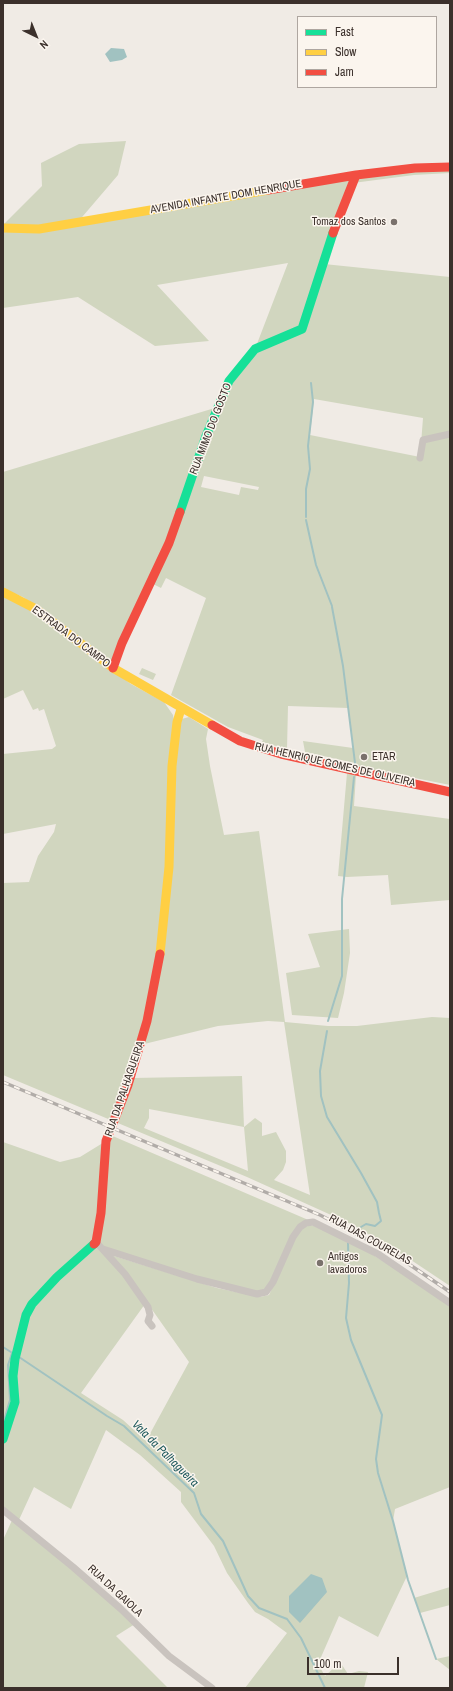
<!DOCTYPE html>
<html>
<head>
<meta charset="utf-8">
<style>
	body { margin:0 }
	#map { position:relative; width:453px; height:1691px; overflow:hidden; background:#f0ebe5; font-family:"Archivo Narrow",sans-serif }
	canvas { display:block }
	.frame { position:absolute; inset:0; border:4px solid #3b302b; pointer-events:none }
	.legend { position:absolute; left:297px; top:16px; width:140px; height:72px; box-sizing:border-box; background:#fbf5ee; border:1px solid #aea6a0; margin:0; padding:5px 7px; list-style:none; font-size:12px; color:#3b302b }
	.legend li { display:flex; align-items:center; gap:8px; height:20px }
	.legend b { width:20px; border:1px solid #aea6a0 }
	.north { position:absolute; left:16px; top:16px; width:40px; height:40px; -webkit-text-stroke:3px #fbf5ee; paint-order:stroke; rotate:137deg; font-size:11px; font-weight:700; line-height:16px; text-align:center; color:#3b302b }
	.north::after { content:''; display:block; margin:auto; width:14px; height:18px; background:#3b302b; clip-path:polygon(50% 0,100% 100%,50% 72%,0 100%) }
	.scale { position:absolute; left:307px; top:1657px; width:92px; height:18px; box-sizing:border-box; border:2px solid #3b302b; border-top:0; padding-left:5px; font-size:12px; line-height:14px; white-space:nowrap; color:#3b302b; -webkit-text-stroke:3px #fbf5ee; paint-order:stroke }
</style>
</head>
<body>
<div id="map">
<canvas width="453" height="1691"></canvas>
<div class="frame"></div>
<ul class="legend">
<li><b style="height:5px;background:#16e098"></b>Fast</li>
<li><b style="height:5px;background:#ffcf43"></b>Slow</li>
<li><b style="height:5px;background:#f24e42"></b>Jam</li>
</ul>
<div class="north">N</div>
<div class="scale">100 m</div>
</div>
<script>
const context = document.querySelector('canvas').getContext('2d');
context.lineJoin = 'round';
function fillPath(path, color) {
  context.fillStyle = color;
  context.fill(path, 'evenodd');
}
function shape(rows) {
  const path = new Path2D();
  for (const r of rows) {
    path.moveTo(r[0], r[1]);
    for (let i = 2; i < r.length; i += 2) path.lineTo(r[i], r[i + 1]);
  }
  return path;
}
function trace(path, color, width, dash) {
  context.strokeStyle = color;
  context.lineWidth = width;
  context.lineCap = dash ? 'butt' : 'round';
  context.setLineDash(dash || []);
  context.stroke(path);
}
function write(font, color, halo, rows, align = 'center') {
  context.font = font + ' "Archivo Narrow",sans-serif';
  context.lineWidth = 3;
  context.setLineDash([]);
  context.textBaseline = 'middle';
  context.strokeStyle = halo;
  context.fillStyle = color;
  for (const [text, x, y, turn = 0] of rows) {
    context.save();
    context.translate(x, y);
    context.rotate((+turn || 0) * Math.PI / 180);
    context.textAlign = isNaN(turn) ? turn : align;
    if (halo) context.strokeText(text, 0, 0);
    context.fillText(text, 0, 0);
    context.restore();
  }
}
fillPath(shape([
	[126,141,118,175,77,223,309,182,450,167,450,173,414,175,353,183,324,264,450,277,450,785,355,766,355,763,305,752,303,741,353,748,348,708,288,706,287,749,262,742,263,740,228,727,171,695,206,598,166,578,161,588,151,583,114,666,39,608,23,597,3,589,3,472,218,407,229,381,255,349,288,263,157,285,209,341,155,346,78,297,3,308,3,225,42,186,41,163,79,144],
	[314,399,423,418,420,457,310,435],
	[204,476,259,487,258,490,241,487,239,495,201,487],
	[3,596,33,611,131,684,164,702,173,715,174,721,189,717,208,729,206,739,210,766,224,835,259,831,285,1022,328,1026,357,1026,432,1017,450,1018,450,1286,408,1258,351,1224,247,1177,3,1075,3,883,29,882,38,856,54,832,56,824,3,834,3,754,52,749,56,746,44,709,39,711,38,708,33,710,23,690,3,699],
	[268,1021,284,1022,310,1195,274,1180,283,1170,286,1162,286,1151,276,1132,262,1136,262,1123,255,1118,244,1127,242,1076,133,1078,140,1045,218,1026],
	[149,1109,244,1127,248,1171,144,1128,149,1118],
	[142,668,156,674,153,680,139,674],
	[347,773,356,775,354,806,450,819,450,900,391,905,388,875,347,877,338,876],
	[349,929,350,953,344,993,338,1018,292,1015,286,973,320,967,308,934],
	[108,1134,313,1222,300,1227,266,1292,257,1294,105,1249,145,1304,81,1393,123,1420,146,1441,189,1362,129,1277,111,1255,217,1288,260,1297,269,1295,298,1232,304,1227,311,1225,346,1238,450,1303,450,1487,395,1509,393,1521,407,1576,378,1637,339,1616,318,1664,325,1676,340,1662,348,1674,359,1671,368,1672,364,1688,245,1688,287,1633,268,1619,255,1612,248,1603,227,1573,214,1546,181,1502,181,1492,140,1455,106,1430,71,1509,34,1487,18,1522,135,1624,116,1636,168,1688,3,1688,3,1540,13,1518,3,1510,3,1142,60,1162,80,1157,106,1141],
	[450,1587,450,1605,420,1613,414,1598],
	[450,1656,450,1670,436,1659]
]), '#d1d6bf');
fillPath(shape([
	[111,48,124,49,127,57,122,60,110,62,105,54],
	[311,1574,322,1578,327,1592,300,1623,289,1612,289,1596]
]), '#a1c2c1');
trace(shape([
	[306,517,306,489,310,469,308,446,313,402,311,383],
	[306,520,316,565,332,606],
	[332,607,343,666,355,763],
	[328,1021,342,976,342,899,354,777],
	[327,1031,320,1071,321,1096,327,1117,361,1173,377,1202,379,1213,381,1221,375,1226,366,1224,361,1227],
	[348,1243,349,1283,346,1318,351,1340,382,1415,376,1459,378,1473,393,1521,408,1580,436,1659],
	[3,1347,14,1354],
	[19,1357,107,1416,124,1426,194,1493,201,1514,223,1541,248,1596,259,1608,287,1619,301,1638,325,1688],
	[3,1424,10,1400,8,1365,12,1353]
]), '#a1c2c1', 2);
trace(shape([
	[420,458,423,440,450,434],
	[96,1242,125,1274,148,1307,150,1315,148,1321,152,1326],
	[103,1249,197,1279,257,1294,266,1292,273,1282,293,1237,300,1227,306,1223,313,1222,378,1254,450,1303],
	[3,1510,73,1567,121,1609,169,1656,212,1688]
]), '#c9c3be', 7);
trace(shape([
	[180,512,206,436,229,381,255,349,302,329,333,233],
	[3,1439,15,1402,13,1376,15,1359,26,1315,32,1304,57,1277,94,1244]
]), '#16e098', 9);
trace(shape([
	[3,228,39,229,268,190],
	[3,592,36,609,113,668,212,725],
	[160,954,169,867,172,766,177,722,181,709]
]), '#ffcf43', 9);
trace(shape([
	[268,190,356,175,415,168,450,167],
	[333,233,356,175],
	[113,668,122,643,169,543,180,512],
	[212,725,240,741,281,754,450,792],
	[94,1244,96,1242,101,1213,106,1141,128,1085,147,1021,160,954]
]), '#f24e42', 9);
const rail = shape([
	[3,1082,320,1215,391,1252,450,1292]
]);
trace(rail, '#b1aca8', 3.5);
trace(rail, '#fbf5ee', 2, [6]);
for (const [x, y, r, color] of [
	[394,222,4,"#7a716c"],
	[364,757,4,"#7a716c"],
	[320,1263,4,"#7a716c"]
]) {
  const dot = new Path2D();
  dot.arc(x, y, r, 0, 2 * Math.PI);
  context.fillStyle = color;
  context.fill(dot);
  trace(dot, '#fbf5ee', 1.5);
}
write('11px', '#3b302b', '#fbf5ee', [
	["AVENIDA INFANTE DOM HENRIQUE",226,197,-10],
	["RUA MIMO DO GOSTO",211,429,-69],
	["ESTRADA DO CAMPO",71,637,37],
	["RUA HENRIQUE GOMES DE OLIVEIRA",335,765,13],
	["RUA DA PALHAGUEIRA",125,1089,-71],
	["RUA DAS COURELAS",370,1240,29],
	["RUA DA GAIOLA",115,1591,43]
]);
write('11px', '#3b302b', '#fbf5ee', [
	["Tomaz dos Santos",386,222,"right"],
	["ETAR",372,757],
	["Antigos",328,1257],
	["lavadoros",328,1270]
], 'left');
write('italic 12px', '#1f5a5e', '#fbf5ee', [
	["Vala da Palhagueira",165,1454,45]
]);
</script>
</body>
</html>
